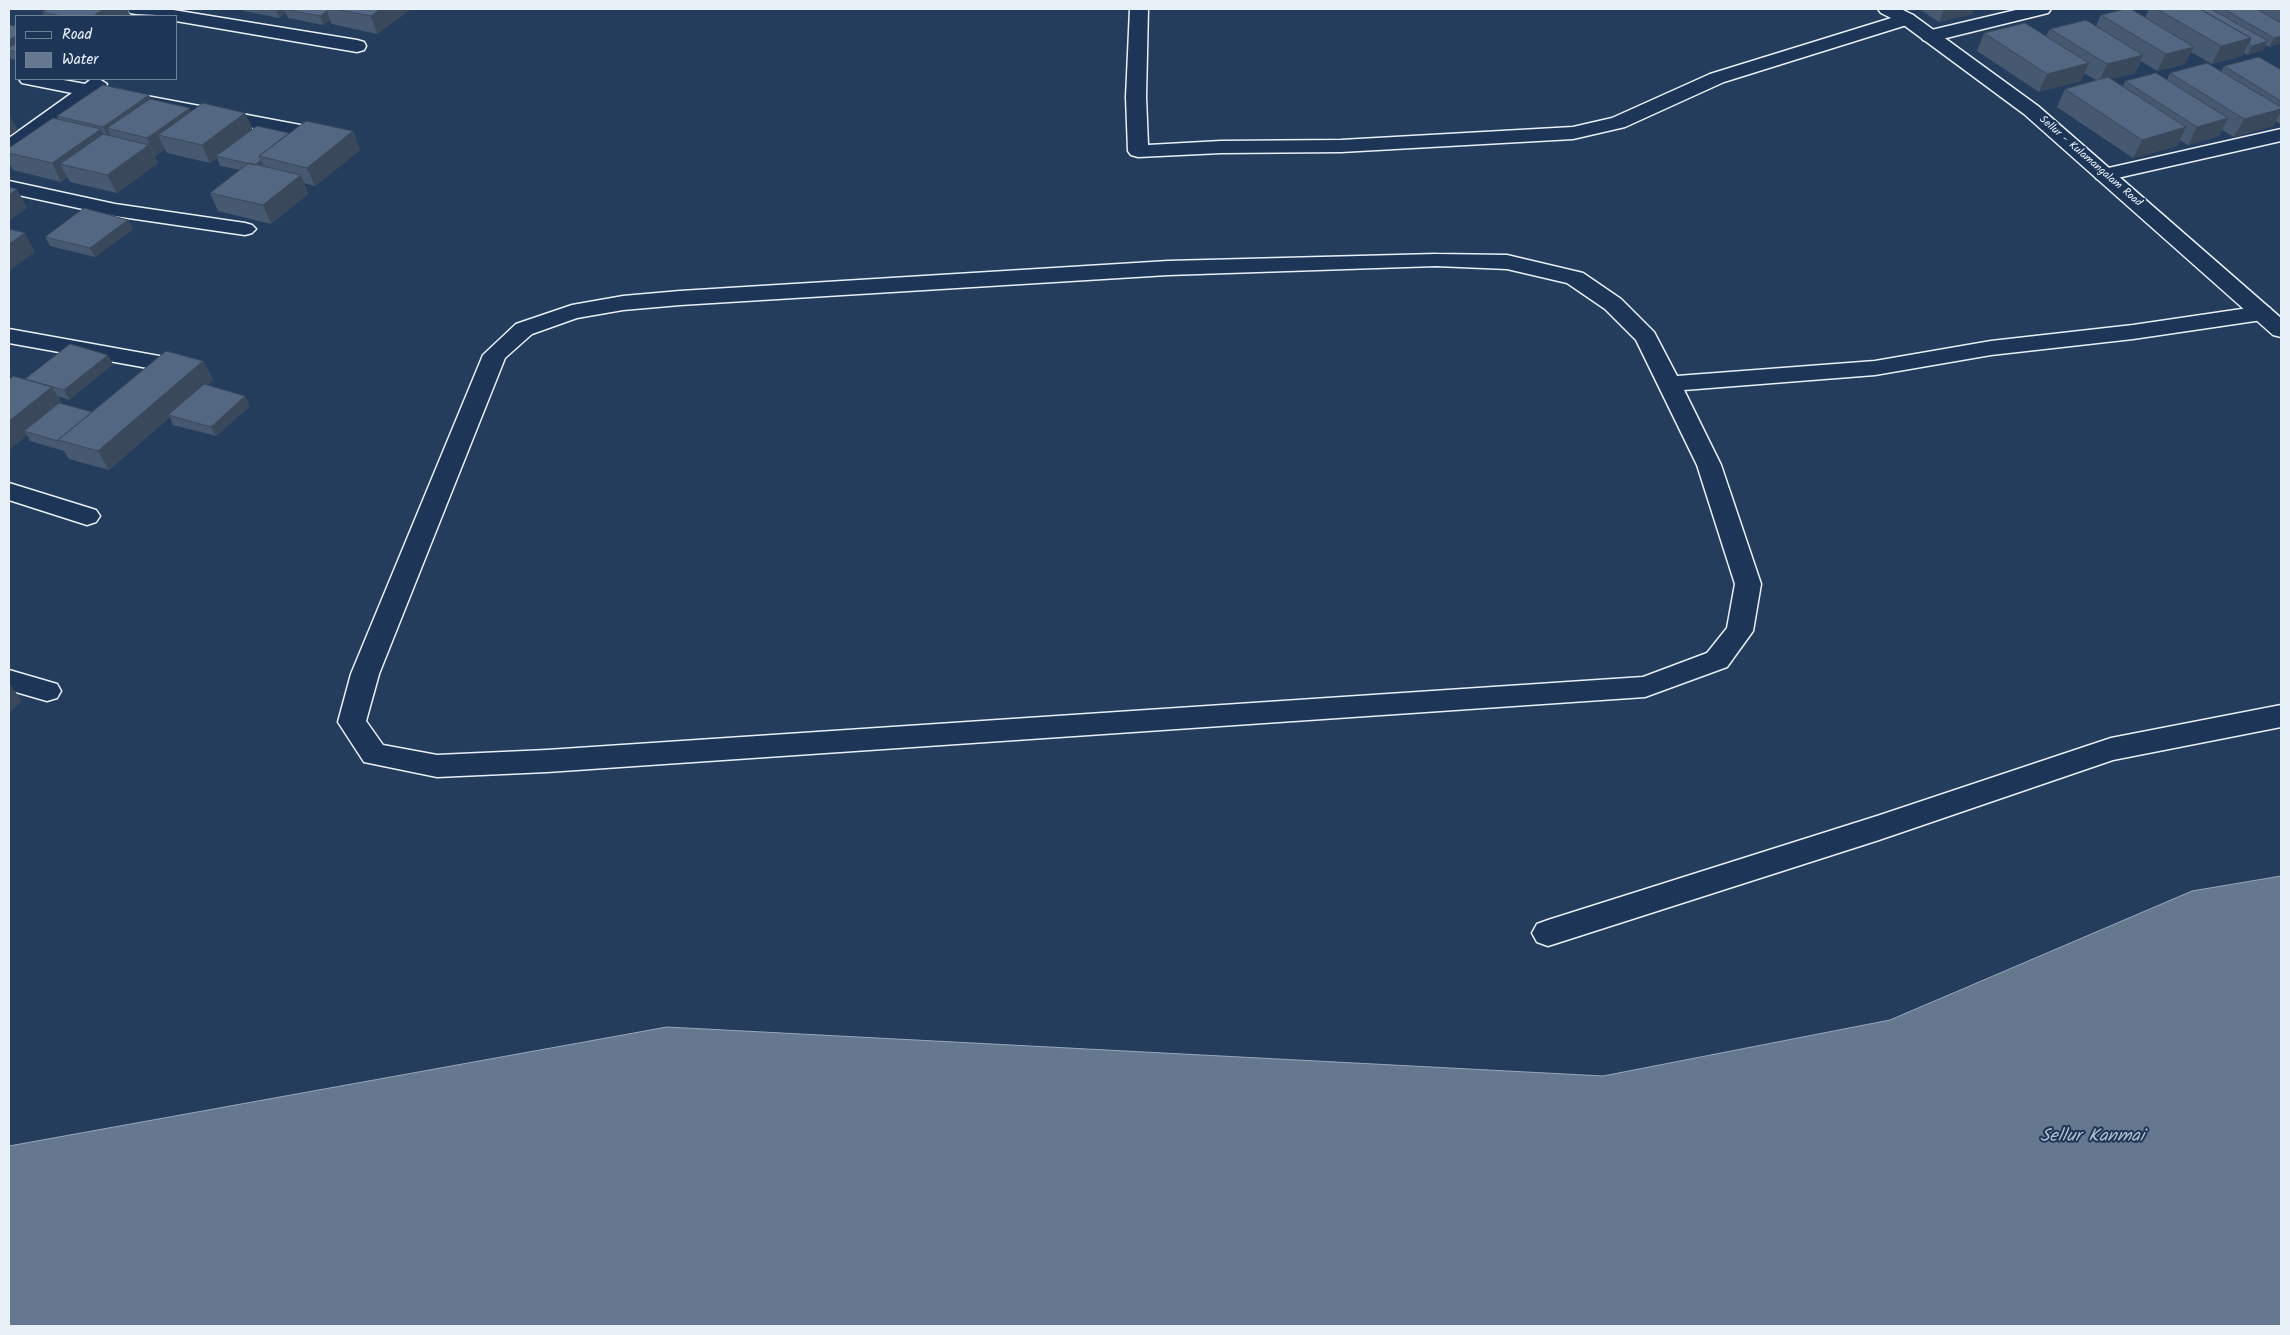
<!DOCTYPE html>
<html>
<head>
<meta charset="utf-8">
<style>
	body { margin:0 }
	#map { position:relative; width:2290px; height:1335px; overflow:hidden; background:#253d5d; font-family:Kalam,sans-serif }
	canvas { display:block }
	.frame { position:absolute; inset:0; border:10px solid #e8f1f8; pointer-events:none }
	.legend { position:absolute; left:15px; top:15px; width:162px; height:65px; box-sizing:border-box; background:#1d3557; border:1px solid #6e8097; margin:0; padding:6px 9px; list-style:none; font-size:15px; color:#e8f1f8 }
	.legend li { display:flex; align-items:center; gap:10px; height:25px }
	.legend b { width:25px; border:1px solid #6e8097 }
</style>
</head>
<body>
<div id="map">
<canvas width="2290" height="1335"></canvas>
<div class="frame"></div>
<ul class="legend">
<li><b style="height:6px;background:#1d3557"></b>Road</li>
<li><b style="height:14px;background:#657890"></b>Water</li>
</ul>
</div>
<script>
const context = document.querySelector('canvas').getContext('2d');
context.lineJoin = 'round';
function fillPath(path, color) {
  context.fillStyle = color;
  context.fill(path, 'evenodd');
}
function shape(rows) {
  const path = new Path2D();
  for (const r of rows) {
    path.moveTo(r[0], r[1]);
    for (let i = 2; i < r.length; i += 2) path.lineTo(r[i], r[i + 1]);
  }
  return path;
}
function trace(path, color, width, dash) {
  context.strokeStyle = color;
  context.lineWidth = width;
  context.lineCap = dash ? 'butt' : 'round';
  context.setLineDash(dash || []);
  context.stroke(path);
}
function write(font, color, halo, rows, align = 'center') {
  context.font = font + ' Kalam,sans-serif';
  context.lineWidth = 4;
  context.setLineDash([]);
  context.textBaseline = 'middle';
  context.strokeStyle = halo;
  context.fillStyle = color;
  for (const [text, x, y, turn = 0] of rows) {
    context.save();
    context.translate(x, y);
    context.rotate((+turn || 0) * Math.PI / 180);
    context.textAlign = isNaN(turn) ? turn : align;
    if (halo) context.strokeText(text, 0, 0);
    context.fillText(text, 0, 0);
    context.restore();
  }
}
const water = shape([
	[2281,876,2281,1326,9,1326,9,1146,667,1027,1603,1076,1890,1020,2192,891,2281,876]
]);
fillPath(water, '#657890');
trace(water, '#99a8ba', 1);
const minor = shape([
	[127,9,167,9,357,40,364,42,366,46,364,50,357,52,176,21,176,16,136,14,130,13,127,9],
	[1130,9,1148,9,1146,97,1148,145,1221,141,1341,140,1573,127,1612,118,1710,74,1901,15,1907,14,1913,15,1916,19,1913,23,1724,82,1625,127,1573,139,1341,152,1221,153,1138,157,1131,155,1128,151,1126,97,1130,9],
	[2020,9,2051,9,2048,13,1930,42,1923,40,1921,36,1923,32,2020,9],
	[19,79,58,79,85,84,90,80,99,79,107,84,104,88,332,131,339,133,342,137,339,141,332,143,92,97,16,151,9,153,9,138,72,93,22,83,19,79],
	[2281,129,2281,141,2104,181,2097,179,2094,175,2097,171,2104,169,2281,129],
	[9,181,115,204,245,223,252,225,256,229,252,233,245,235,115,216,9,193,9,181],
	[1436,254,1507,255,1583,273,1621,299,1654,332,1677,376,1875,361,1991,341,2133,325,2262,306,2270,308,2273,313,2270,318,2262,320,2133,339,1991,355,1875,375,1684,390,1721,465,1761,584,1753,631,1727,667,1645,697,547,772,437,777,364,762,338,722,351,674,483,355,516,324,572,305,623,296,680,291,1168,261,1436,254],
	[1436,266,1507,269,1567,283,1605,309,1636,340,1697,465,1735,584,1727,628,1707,653,1643,677,547,750,437,755,383,745,366,721,379,674,505,358,532,334,577,318,623,310,680,305,1168,275,1436,266],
	[9,329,159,356,167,358,171,363,167,368,159,370,9,343,9,329],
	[9,483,96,510,100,516,96,522,87,525,9,500,9,483],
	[9,670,57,684,61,691,57,698,47,701,9,690,9,670],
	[2281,705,2281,727,2113,760,1879,840,1548,946,1537,942,1532,933,1537,924,1548,920,1877,816,2111,738,2281,705]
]);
const secondary = shape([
	[1878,9,1901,9,1913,15,2038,106,2281,318,2281,337,2273,335,2024,114,1901,23,1881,13,1878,9]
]);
trace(minor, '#e8f1f8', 3);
trace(secondary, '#e8f1f8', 3);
fillPath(minor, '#1d3557');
fillPath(secondary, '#1d3557');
fillPath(shape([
	[48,9,127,9,130,15,128,16,44,16,42,12],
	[243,9,411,9,377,34,332,24,330,20,323,25,288,18,286,13,279,18,244,11],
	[1919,9,1974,9,1972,14,1939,22],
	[2149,9,2281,9,2281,43,2269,47,2266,45,2263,50,2247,55,2244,53,2242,56,2212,64,2191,52,2185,64,2157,71,2141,61,2135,73,2110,79,2123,87,2125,81,2167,80,2170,73,2221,72,2224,66,2281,70,2281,125,2276,121,2273,126,2234,137,2222,130,2219,136,2188,145,2180,140,2177,146,2133,158,2057,107,2065,89,2096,80,2084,73,2081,81,2039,92,1977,51,1984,33,2046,36,2050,29,2096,26,2101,15,2145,18],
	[9,25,16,26,16,60,11,59,9,55],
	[149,95,151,99,191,112,245,113,252,129,289,133,353,131,360,150,315,186,304,183,308,194,271,224,218,211,210,193,240,170,220,166,217,158,210,163,167,153,165,149,155,156,154,156,158,163,117,193,70,182,67,177,61,182,13,170,9,163,9,148,58,119,57,116],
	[133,229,95,257,50,246,45,237],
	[203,361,213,380,207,385,250,406,216,436,173,425,170,417,109,470,69,459,64,451,30,441,27,435,9,450,9,380,25,380,113,364,69,400,58,396,62,404,92,412]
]), '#475970');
fillPath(shape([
	[104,9,127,9,130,15,128,16,93,16],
	[276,9,284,9,286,13,279,18],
	[381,9,411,9,377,34,371,16],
	[1944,9,1974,9,1972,14,1939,22],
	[1992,9,2002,9,1991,11],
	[327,11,330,20,323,25,320,16],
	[16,36,16,48,9,50,9,40],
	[2281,36,2281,43,2269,47,2274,38],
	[2251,38,2242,56,2212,64,2221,46],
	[2268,41,2263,50,2247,55,2252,46],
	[2194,47,2185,64,2157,71,2166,54],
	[2143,55,2135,73,2099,82,2107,64],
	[2089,63,2081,81,2039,92,2047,74],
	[149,95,157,113,107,128,114,143,112,145,103,127],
	[190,108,198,126,158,135,165,149,155,156,147,138],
	[2281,109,2281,111,2273,126,2234,137,2244,119],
	[245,113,253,131,216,156,217,158,210,163,202,145],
	[9,114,18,130,9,136],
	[2228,118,2219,136,2188,145,2197,127],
	[2186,127,2177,146,2133,158,2142,140],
	[101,129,110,147,60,164,67,177,61,182,52,163],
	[353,131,360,150,315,186,307,168],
	[149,145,158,163,117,193,107,175],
	[261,160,265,169,254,165],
	[301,175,308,194,271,224,263,205],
	[17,189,27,208,9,221,9,195],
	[128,220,133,229,95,257,90,248],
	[25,233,35,252,9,271,9,244],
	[108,355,113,364,69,400,64,390],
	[203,361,213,380,171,416,168,415,170,417,109,470,98,451],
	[52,387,63,406,24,431,27,435,9,450,9,421],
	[245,396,250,406,216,436,211,427],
	[9,683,22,701,9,713]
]), '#3a485b');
const building = shape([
	[48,9,104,9,93,16,61,16,42,12,48,9],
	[284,9,326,9,327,11,320,16,284,9],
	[335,9,381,9,371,16,335,9],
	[2125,9,2131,9,2194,47,2166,54,2101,15,2125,9],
	[2157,9,2200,9,2251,38,2221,46,2157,9],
	[2200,9,2211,9,2268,41,2252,46,2249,44,2251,38,2200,9],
	[2224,9,2257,9,2281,23,2281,36,2274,38,2224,9],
	[2086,20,2143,55,2107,64,2050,29,2086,20],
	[2025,23,2089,63,2047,74,1984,33,2025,23],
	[9,25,16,26,16,36,9,40,9,25],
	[16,43,16,52,9,50,9,48,16,43],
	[2259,57,2281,70,2281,101,2224,66,2259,57],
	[2207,63,2281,107,2281,109,2244,119,2170,73,2207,63],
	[2156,73,2228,118,2197,127,2125,81,2156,73],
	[2108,77,2186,127,2142,140,2065,89,2108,77],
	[103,85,149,95,103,127,57,116,103,85],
	[150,99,190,108,147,138,107,128,150,99],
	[203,103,245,113,202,145,158,135,203,103],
	[53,118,101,129,52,163,9,153,9,148,53,118],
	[306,121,353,131,307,168,259,156,306,121],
	[257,126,289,133,259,156,261,160,255,165,216,156,257,126],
	[103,134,149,145,107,175,60,164,103,134],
	[249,163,301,175,263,205,210,193,249,163],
	[9,187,17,189,9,195,9,187],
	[84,208,128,220,90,248,45,237,84,208],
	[9,229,25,233,9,244,9,229],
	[70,344,108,355,64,390,25,379,70,344],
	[166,351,203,361,98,451,58,440,166,351],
	[13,376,52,387,9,421,9,380,13,376],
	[204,384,245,396,211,427,168,415,204,384],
	[59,403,92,412,58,440,58,441,24,431,59,403]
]);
fillPath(building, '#536782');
trace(building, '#3a485b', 1);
write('11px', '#e8f1f8', '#1d3557', [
	["Sellur - Kulamangalam Road",2090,162,41]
]);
write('italic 18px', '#b4c1ce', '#1d3557', [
	["Sellur Kanmai",2092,1138]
]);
</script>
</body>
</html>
